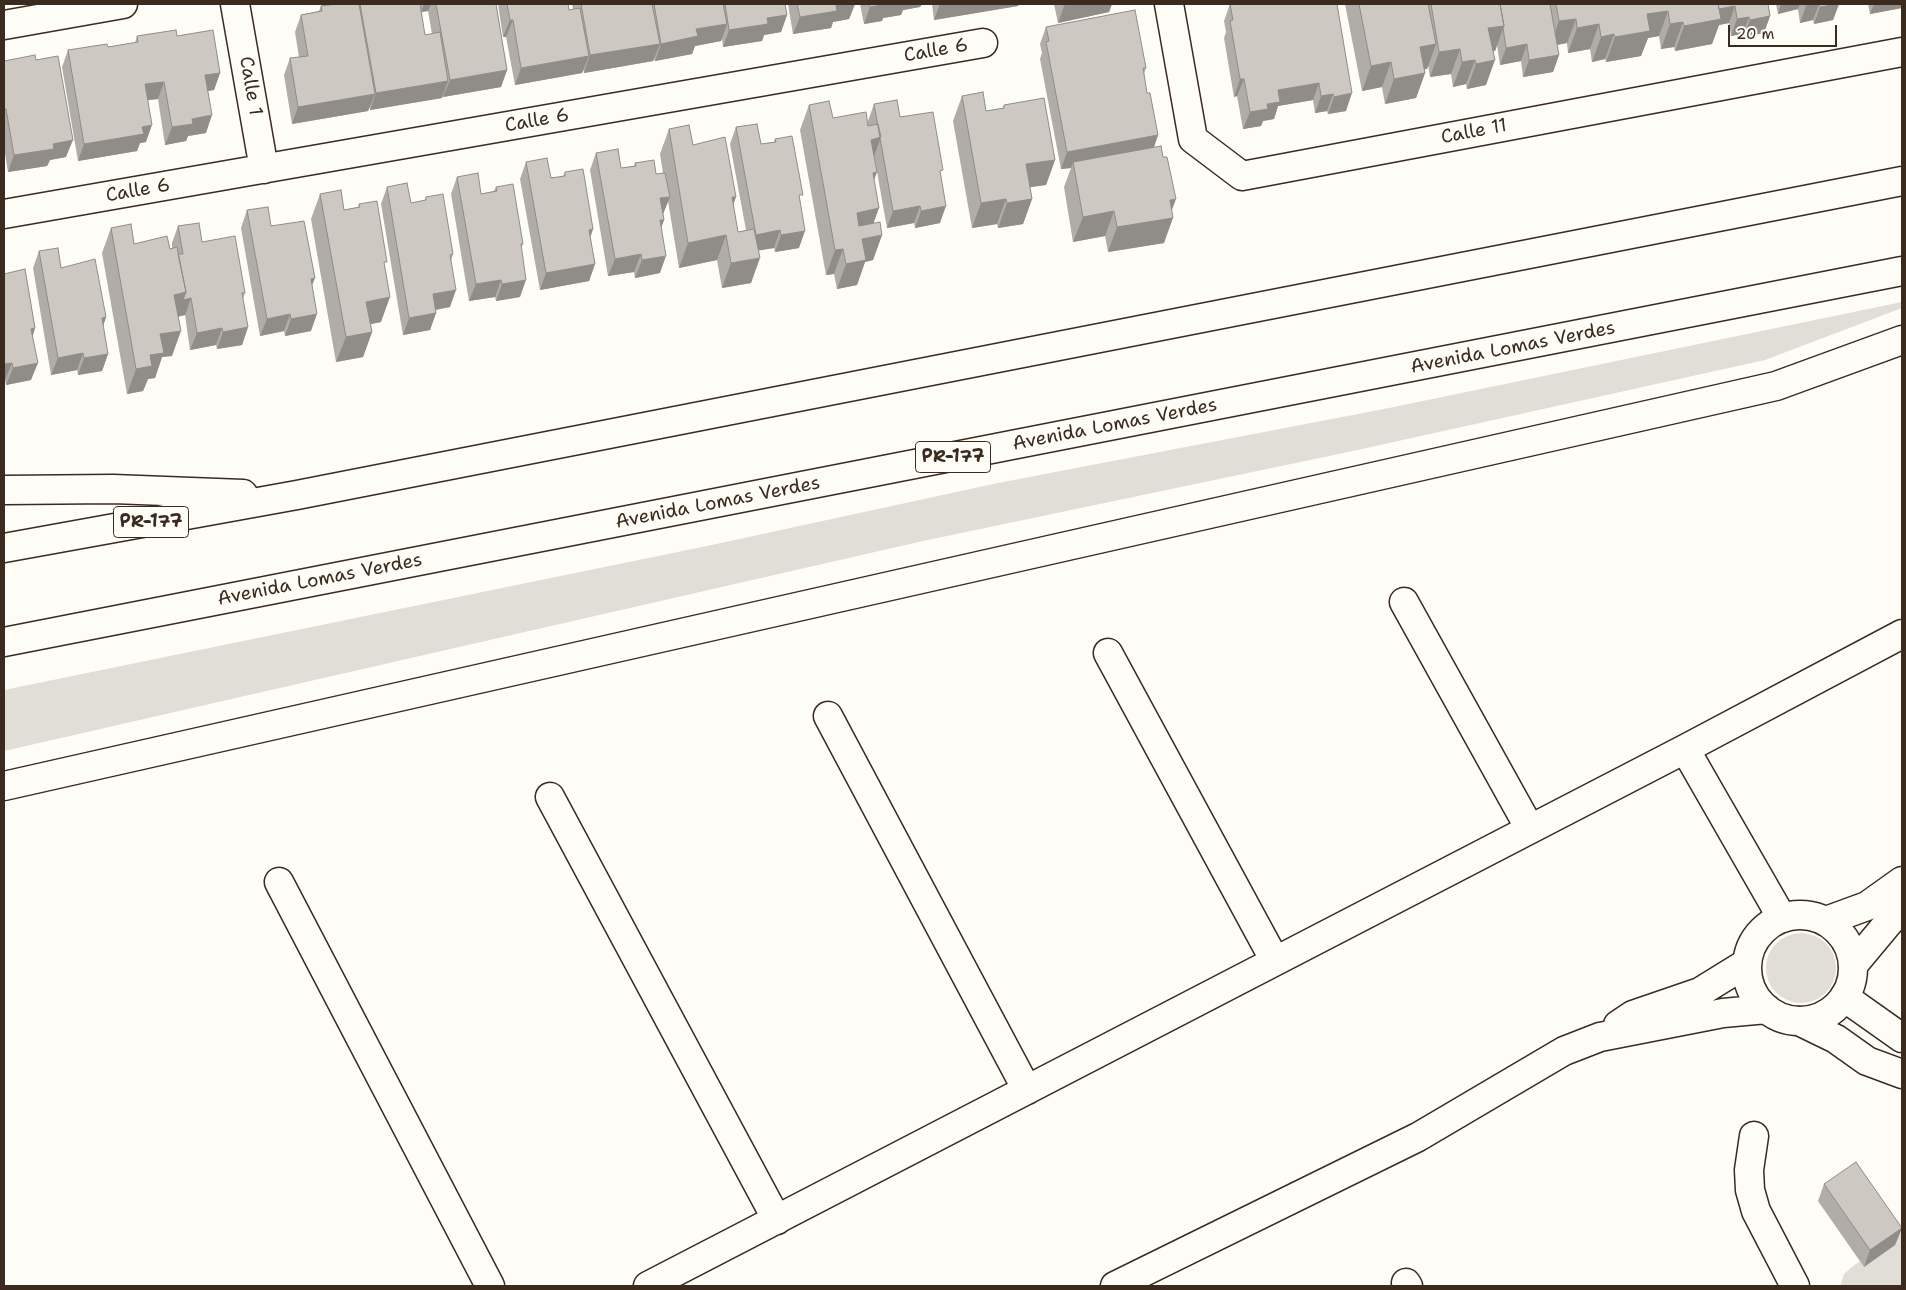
<!DOCTYPE html>
<html>
<head>
<meta charset="utf-8">
<style>
	body { margin:0 }
	#map { position:relative; width:1906px; height:1290px; overflow:hidden; background:#fdfcf7; font-family:"Shantell Sans",sans-serif }
	canvas { display:block }
	.frame { position:absolute; inset:0; border:5px solid #3b2a1e; pointer-events:none }
	.scale { position:absolute; left:1728px; top:25px; width:109px; height:22px; box-sizing:border-box; border:2px solid #3b2a1e; border-top:0; padding-left:6px; font-size:15px; line-height:18px; white-space:nowrap; color:#3b2a1e; -webkit-text-stroke:4px #fdfcf7; paint-order:stroke }
</style>
</head>
<body>
<div id="map">
<canvas width="1906" height="1290"></canvas>
<div class="frame"></div>
<div class="scale">20 m</div>
</div>
<script>
const context = document.querySelector('canvas').getContext('2d');
context.lineJoin = 'round';
function fillPath(path, color) {
  context.fillStyle = color;
  context.fill(path, 'evenodd');
}
function shape(rows) {
  const path = new Path2D();
  for (const r of rows) {
    if (r.length === 3) {
      path.moveTo(r[0] + r[2], r[1]);
      path.arc(r[0], r[1], r[2], 0, 2 * Math.PI);
      continue;
    }
    path.moveTo(r[0], r[1]);
    for (let i = 2; i < r.length; i += 2) path.lineTo(r[i], r[i + 1]);
  }
  return path;
}
function trace(path, color, width, dash) {
  context.strokeStyle = color;
  context.lineWidth = width;
  context.lineCap = dash ? 'butt' : 'round';
  context.setLineDash(dash || []);
  context.stroke(path);
}
function write(font, color, halo, rows, align = 'center') {
  context.font = font + ' "Shantell Sans",sans-serif';
  context.lineWidth = 4;
  context.setLineDash([]);
  context.textBaseline = 'middle';
  context.strokeStyle = halo;
  context.fillStyle = color;
  for (const [text, x, y, turn = 0] of rows) {
    context.save();
    context.translate(x, y);
    context.rotate((+turn || 0) * Math.PI / 180);
    context.textAlign = isNaN(turn) ? turn : align;
    if (halo) context.strokeText(text, 0, 0);
    context.fillText(text, 0, 0);
    context.restore();
  }
}
fillPath(shape([
	[1902,302,1902,308,1765,360,1353,451,923,541,4,751,4,690,707,546,998,483,1384,409],
	[1801,968,35],
	[1902,1231,1902,1286,1840,1286,1844,1274,1852,1267,1860,1261,1864,1267,1895,1245,1891,1239]
]), '#e1ded7');
const street = shape([
	[235,4,264,169],
	[1169,4,1193,139,1242,176,1902,52],
	[4,25,123,4],
	[4,214,983,43],
	[1404,602,1530,829],
	[1108,653,1275,961],
	[828,716,1027,1090],
	[1685,749,1782,918],
	[550,797,777,1220],
	[279,882,490,1286],
	[1844,997,1902,1038],
	[1799,1021,1836,1039,1867,1061,1902,1074],
	[1754,1136,1749,1170,1750,1190,1756,1211,1795,1286],
	[1406,1283,1408,1286],
	[648,1286,1685,749,1902,634]
]);
const secondary = shape([
	[1800,968,53],
	[1826,921,1867,906,1902,881],
	[1854,964,1889,922,1902,910],
	[1618,1025,1633,1015,1700,992,1747,963],
	[1115,1286,1418,1137,1564,1051,1600,1037,1723,1013,1767,1009]
]);
const highway = shape([
	[4,490,113,489,243,494],
	[4,548,297,495,1902,181],
	[4,642,1902,271],
	[4,786,1776,386,1902,340]
]);
trace(street, '#3b2a1e', 31);
trace(secondary, '#3b2a1e', 31);
trace(highway, '#3b2a1e', 31);
trace(street, '#fdfcf7', 28);
trace(secondary, '#fdfcf7', 28);
trace(highway, '#fdfcf7', 28);
fillPath(shape([
	[336,4,420,4,425,35,432,34,428,11,421,12,420,4,496,4,507,70,501,87,443,97,443,95,442,98,370,110,370,107,368,111,292,124,284,75,290,58,299,57,295,32,301,15,319,11,321,6],
	[498,4,568,4,569,10,573,9,572,4,785,4,787,15,781,32,764,35,762,41,723,47,722,39,721,41,695,46,692,54,655,61,654,59,653,61,584,73,584,70,582,73,515,85,506,37,503,37],
	[788,4,855,4,849,19,833,22,831,28,793,34],
	[860,4,922,4,920,7,903,10,901,15,883,18,882,21,864,24],
	[932,4,1019,4,1018,6,934,20],
	[1054,4,1112,4,1109,12,1058,23],
	[1230,4,1337,4,1346,111,1328,114,1327,111,1315,113,1313,100,1278,106,1274,119,1263,121,1261,126,1243,129,1237,96,1234,97,1224,38,1226,32,1224,21],
	[1345,4,1768,4,1770,16,1764,33,1743,37,1743,34,1731,36,1729,23,1719,25,1712,44,1675,51,1674,47,1661,49,1659,36,1648,38,1641,56,1606,62,1605,59,1592,62,1590,49,1568,53,1567,43,1557,45,1559,55,1553,72,1523,77,1521,61,1500,65,1497,45,1495,51,1493,51,1486,85,1467,89,1466,84,1453,87,1451,74,1430,77,1428,65,1427,69,1425,69,1425,73,1416,98,1385,104,1382,87,1362,91],
	[1776,4,1839,4,1833,20,1814,24,1813,20,1800,23,1798,9,1778,14],
	[1868,4,1902,4,1902,8,1870,14],
	[1046,27,1146,68,1144,74,1147,93,1158,135,1154,148,1172,211,1164,243,1108,252,1105,236,1073,242,1064,187,1071,168,1061,169,1040,59,1042,53,1040,44],
	[137,36,177,36,220,73,214,90,208,91,206,133,188,136,186,141,165,145,158,99,148,100,146,142,140,143,137,151,78,161,62,67,68,50,108,47,135,43],
	[36,60,66,157,50,160,47,166,8,172,4,148,4,61],
	[962,96,986,111,1003,108,1004,105,1055,160,1046,185,1030,187,1032,199,1023,224,998,228,997,224,972,228,953,121],
	[874,104,941,177,940,223,915,228,914,223,887,228,874,155,874,223,882,235,873,260,865,262,857,285,837,289,834,274,826,275,800,130,809,105,833,118,868,126,868,121],
	[736,127,761,144,774,142,775,139,800,201,799,248,775,252,774,248,758,250,751,283,722,288,717,260,679,268,668,201,663,214,664,220,661,227,660,273,635,278,634,272,608,276,590,170,596,153,621,168,634,166,635,163,656,174,663,173,660,154,669,129,693,145,733,204,738,232,746,230,730,144],
	[526,162,551,178,563,176,565,172,593,229,590,238,595,264,589,281,540,290,520,179],
	[457,177,481,194,494,191,496,187,523,244,521,249,520,297,496,301,495,297,469,301,451,194],
	[387,187,411,203,424,201,426,197,453,254,451,261,450,307,436,310,436,313,430,330,403,335,381,204],
	[320,194,344,210,358,207,359,204,385,268,381,322,370,324,372,332,363,357,336,362,311,219],
	[247,210,271,226,312,285,311,331,285,336,284,331,260,336,241,228],
	[178,226,202,242,245,293,243,299,248,327,242,345,217,349,216,345,190,350,185,315,178,316,172,356,162,357,155,378,148,379,143,391,127,394,102,253,111,228,134,244,170,249,172,248,172,243],
	[39,251,61,268,106,317,103,326,108,354,102,371,78,375,77,370,51,375,33,268],
	[25,269,35,328,33,336,31,380,6,385,5,380],
	[1824,1184,1902,1228,1895,1245,1864,1267,1818,1201]
]), '#b0aca7');
fillPath(shape([
	[424,4,431,4,428,11,421,12],
	[846,4,855,4,849,19,833,22,831,28,793,34,800,17,836,5],
	[887,4,922,4,920,7,903,10,901,15,883,18,882,21,864,24,870,7],
	[940,4,1019,4,1018,6,934,20],
	[1074,4,1112,4,1109,12,1058,23,1064,6],
	[1781,4,1800,4,1798,9,1778,14],
	[1816,4,1819,4,1813,20,1800,23,1806,6],
	[1837,4,1839,4,1833,20,1814,24,1820,7],
	[1874,4,1902,4,1902,8,1870,14],
	[1735,6,1729,23,1719,25,1712,44,1675,51,1684,26,1715,10],
	[1668,11,1659,36,1648,38,1641,56,1606,62,1615,37,1647,14],
	[787,15,781,32,764,35,762,41,723,47,729,30,767,18],
	[1770,16,1764,33,1743,37,1750,20],
	[1749,17,1743,34,1731,36,1737,19],
	[1576,19,1567,43,1550,46,1559,21],
	[510,20,513,20,506,37,503,37],
	[1683,22,1674,47,1661,49,1670,24],
	[727,24,721,41,695,46,692,54,655,61,661,44,696,29],
	[1599,24,1590,49,1568,53,1577,28],
	[1504,26,1495,51,1479,53,1488,28],
	[1614,34,1605,59,1592,62,1601,37],
	[660,44,653,61,584,73,590,55],
	[1436,44,1427,69,1411,71,1420,47],
	[1527,44,1521,61,1500,65,1506,48],
	[1460,49,1451,74,1430,77,1439,52],
	[1559,55,1553,72,1523,77,1529,60],
	[589,56,582,73,515,85,521,68],
	[1475,60,1466,84,1453,87,1462,62],
	[1495,60,1486,85,1467,89,1476,64],
	[1391,62,1382,87,1362,91,1371,66],
	[507,70,501,87,443,97,450,80],
	[220,73,214,90,199,92,205,75],
	[1425,73,1416,98,1385,104,1394,79],
	[1240,79,1244,79,1237,96,1234,97],
	[448,81,442,98,370,110,376,93],
	[164,82,158,99,139,101,145,84],
	[1319,83,1313,100,1278,106,1274,119,1263,121,1261,126,1243,129,1250,112,1267,104,1278,90],
	[1352,93,1346,111,1328,114,1334,97],
	[375,94,368,111,292,124,298,107],
	[1333,94,1327,111,1315,113,1321,96],
	[212,115,206,133,188,136,186,141,165,145,172,127,192,119],
	[152,125,146,142,140,143,137,151,78,161,84,144,142,127],
	[1158,135,1152,152,1073,162,1071,168,1061,169,1067,152],
	[881,137,872,162,871,140],
	[73,140,66,157,50,160,47,166,8,172,14,155,53,144],
	[1055,160,1046,185,1017,189,1026,164],
	[877,172,868,197,873,173],
	[670,197,663,214,654,215,660,198],
	[732,197,736,197,727,222],
	[1006,199,997,224,972,228,981,203],
	[1032,199,1023,224,998,228,1007,203],
	[1176,199,1169,218,1173,218,1164,243,1108,252,1117,227,1170,200],
	[920,206,914,223,887,228,893,211],
	[946,206,940,223,915,228,921,211],
	[879,208,870,233,848,238,857,213],
	[1114,211,1105,236,1073,242,1083,217],
	[660,220,664,220,658,237],
	[593,229,587,246,589,230],
	[780,230,774,248,750,252,756,235],
	[805,231,799,248,775,252,781,235],
	[726,235,717,260,679,268,688,243],
	[882,235,873,260,865,262,857,285,837,289,846,264,862,239],
	[843,249,834,274,826,275,835,250],
	[641,254,634,272,608,276,615,259],
	[666,256,660,273,635,278,642,260],
	[760,258,751,283,722,288,731,263],
	[595,264,589,281,540,290,546,273],
	[315,278,308,295,311,279],
	[501,280,495,297,469,301,476,284],
	[526,280,520,297,496,301,502,284],
	[456,290,450,307,427,311,433,294],
	[186,292,191,298,185,315,177,317,174,295],
	[390,297,381,322,357,327,366,302],
	[436,313,430,330,403,335,409,318],
	[290,314,284,331,260,336,267,319],
	[317,314,311,331,285,336,291,319],
	[106,317,100,335,102,318],
	[248,327,242,345,217,349,223,332],
	[35,328,29,345,31,329],
	[222,328,216,345,190,350,197,333],
	[181,331,172,356,162,357,155,378,148,379,143,391,127,394,136,369,160,334],
	[372,332,363,357,336,362,346,337],
	[83,353,77,370,51,375,58,358],
	[108,354,102,371,78,375,84,358],
	[12,363,5,380,4,380,4,364],
	[38,363,31,380,6,385,13,368],
	[1902,1228,1895,1245,1864,1267,1870,1250]
]), '#908c88');
const building = shape([
	[336,4,359,4,375,94,298,107,290,58,308,56,301,15,322,11,321,6,336,4],
	[360,4,420,4,425,35,440,32,448,81,376,93,360,4],
	[436,4,496,4,507,70,450,80,436,4],
	[507,4,568,4,569,10,580,8,589,56,521,68,513,20,510,20,507,4],
	[581,4,652,4,660,44,590,55,581,4],
	[654,4,723,4,727,24,696,29,698,36,661,44,654,4],
	[725,4,785,4,787,15,767,18,768,24,729,30,725,4],
	[797,4,846,4,836,5,837,11,800,17,797,4],
	[869,4,887,4,870,7,869,4],
	[1064,4,1074,4,1064,6,1064,4],
	[1230,4,1337,4,1352,93,1334,97,1333,94,1321,96,1319,83,1278,90,1280,102,1267,104,1268,109,1250,112,1244,79,1240,79,1230,21,1233,20,1230,4],
	[1359,4,1428,4,1436,44,1420,47,1425,73,1394,79,1391,62,1371,66,1359,4],
	[1431,4,1500,4,1504,26,1488,28,1495,60,1476,64,1475,60,1462,62,1460,49,1439,52,1431,4],
	[1500,4,1550,4,1559,55,1529,60,1527,44,1506,48,1503,28,1504,26,1500,4],
	[1556,4,1718,4,1721,19,1684,26,1683,22,1670,24,1668,11,1647,14,1650,31,1615,37,1614,34,1601,37,1599,24,1577,28,1576,19,1559,21,1556,4],
	[1718,4,1768,4,1770,16,1750,20,1749,17,1737,19,1735,6,1719,9,1718,4],
	[1806,4,1816,4,1806,6,1806,4],
	[1819,4,1837,4,1820,7,1819,4],
	[1135,10,1146,68,1143,68,1147,93,1150,93,1158,135,1067,152,1046,42,1049,41,1046,27,1135,10],
	[176,30,177,36,213,30,220,73,205,75,212,115,192,119,193,124,172,127,164,82,145,84,152,125,142,127,144,134,84,144,68,50,107,44,108,47,138,42,137,36,176,30],
	[35,55,36,60,58,56,73,140,53,144,54,149,14,155,6,109,4,109,4,61,35,55],
	[983,92,986,111,1004,108,1004,105,1044,98,1055,160,1026,164,1032,199,1007,203,1006,199,981,203,962,96,983,92],
	[897,100,900,117,933,112,943,170,940,171,946,206,921,211,920,206,893,211,874,104,897,100],
	[829,101,833,118,866,112,868,126,878,124,881,137,871,140,877,172,873,173,879,208,857,213,859,226,880,222,882,235,862,239,866,260,846,264,843,249,835,250,809,105,829,101],
	[757,124,761,144,776,142,775,139,792,136,803,195,799,195,805,231,781,235,780,230,756,235,736,127,757,124],
	[689,125,693,145,725,137,736,197,732,197,738,232,754,229,760,258,731,263,726,235,688,243,669,129,689,125],
	[1161,146,1163,157,1167,157,1176,199,1170,200,1173,218,1117,227,1114,211,1083,217,1073,162,1161,146],
	[618,149,621,168,636,166,635,163,654,160,656,174,665,173,670,197,660,198,664,220,660,220,666,256,642,260,641,254,615,259,596,153,618,149],
	[547,158,551,178,565,176,565,172,583,169,593,229,589,230,595,264,546,273,526,162,547,158],
	[478,173,481,194,497,191,496,187,513,184,523,244,521,244,526,280,502,284,501,280,476,284,457,177,478,173],
	[407,183,411,203,426,200,426,197,443,194,453,254,450,255,456,290,433,294,436,313,409,318,387,187,407,183],
	[341,190,344,210,360,207,359,204,377,201,387,262,384,262,390,297,366,302,372,332,346,337,320,194,341,190],
	[268,207,271,226,304,221,315,278,311,279,317,314,291,319,290,314,267,319,247,210,268,207],
	[199,223,202,242,235,236,245,293,242,293,248,327,223,332,222,328,197,333,191,298,183,300,186,292,178,254,183,254,178,226,199,223],
	[131,224,134,244,167,236,170,249,177,247,186,292,174,295,181,331,160,334,164,353,150,355,152,366,136,369,111,228,131,224],
	[58,248,61,268,95,259,106,317,102,318,108,354,84,358,83,353,58,358,39,251,58,248],
	[25,269,35,328,31,329,38,363,13,368,12,363,4,364,4,274,25,269],
	[1856,1162,1902,1228,1870,1250,1824,1184,1856,1162]
]);
fillPath(building, '#cdc8c2');
trace(building, '#908c88', 1);
for (const [x, y, w] of [
	[953,457,75],
	[151,522,75]
]) {
  const box = new Path2D();
  box.roundRect(x - w / 2, y - 15.5, w, 31, 4);
  context.fillStyle = '#fdfcf7';
  context.fill(box);
  trace(box, '#3b2a1e', 1);
}
write('bold 18px', '#3b2a1e', null, [
	["PR-177",953,457],
	["PR-177",151,522]
]);
write('19px', '#3b2a1e', '#fdfcf7', [
	["Calle 6",936,51,-10],
	["Calle 1",250,86,80],
	["Calle 6",537,121,-10],
	["Calle 11",1474,132,-11],
	["Calle 6",138,191,-10],
	["Avenida Lomas Verdes",1513,348,-11],
	["Avenida Lomas Verdes",1115,425,-11],
	["Avenida Lomas Verdes",718,503,-11],
	["Avenida Lomas Verdes",320,580,-11]
]);
</script>
</body>
</html>
